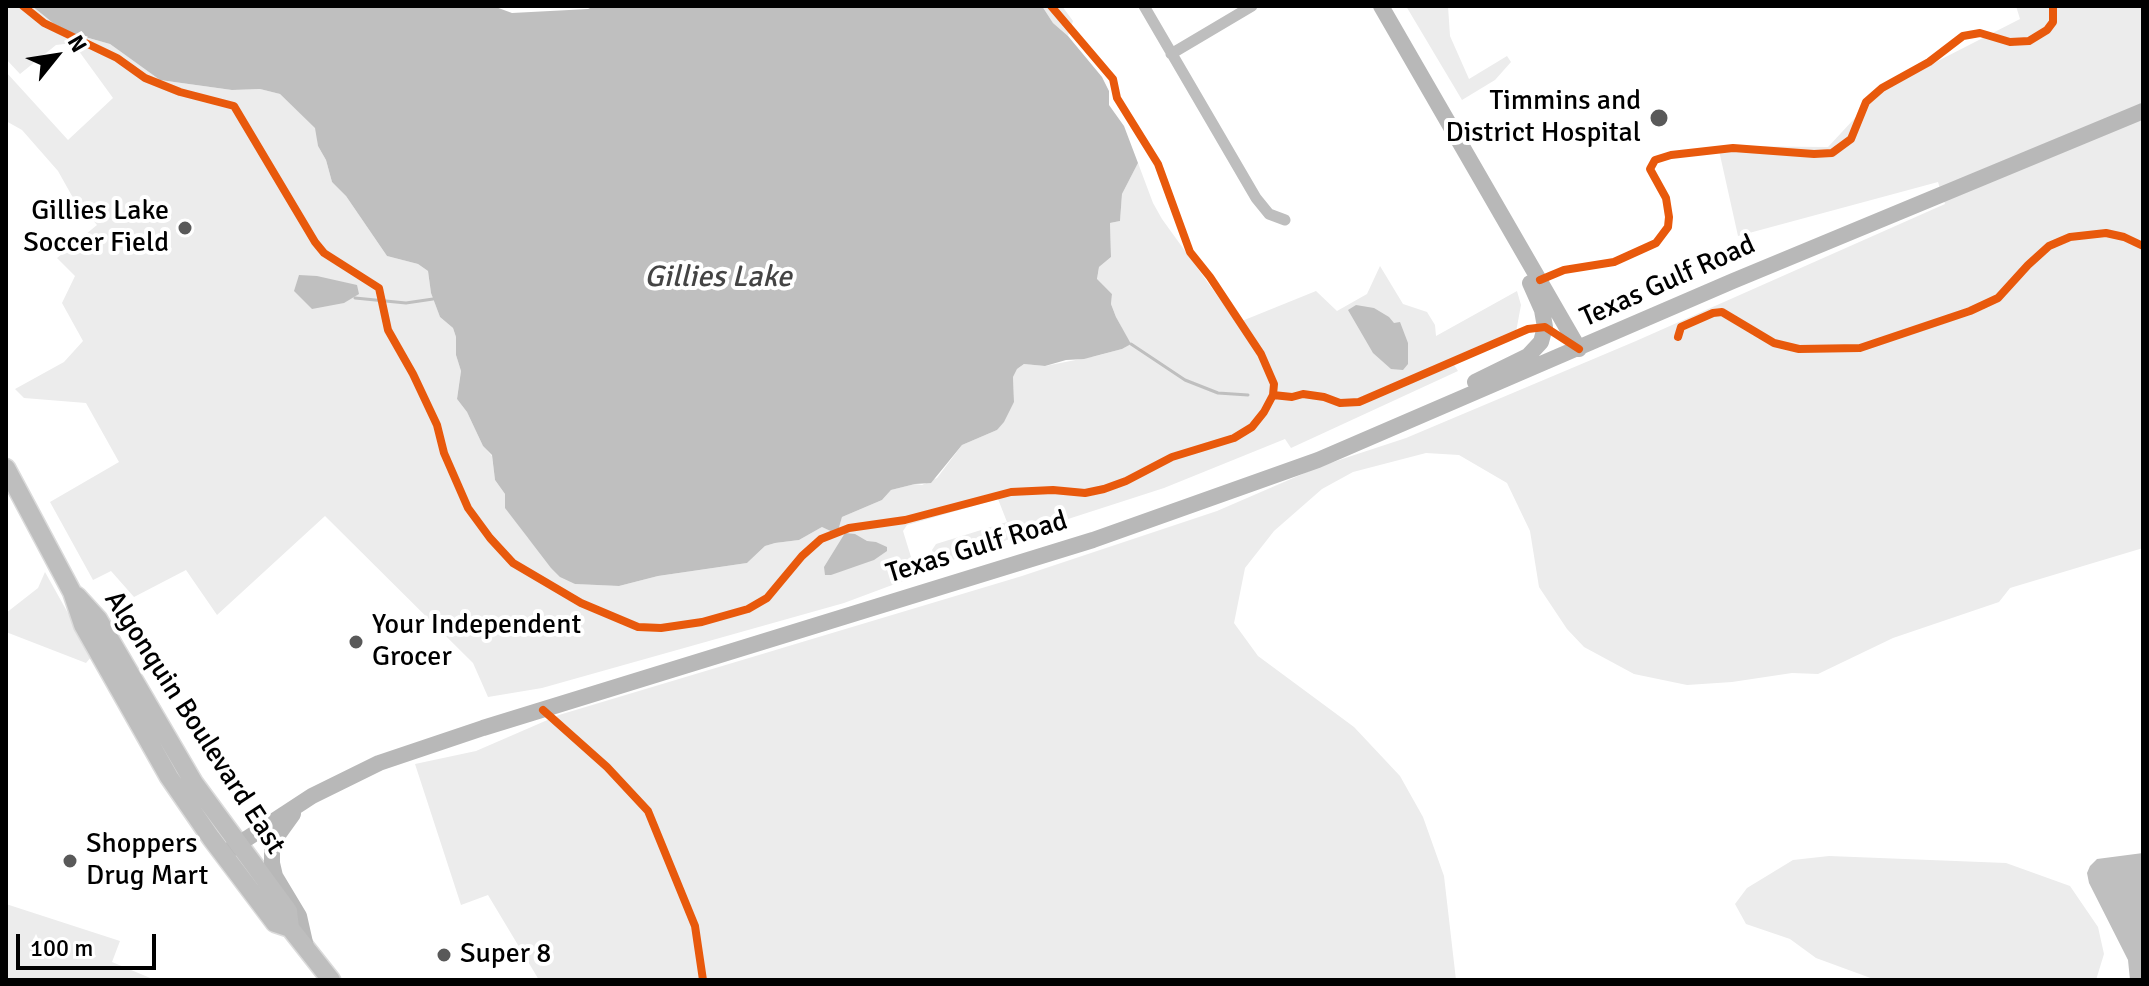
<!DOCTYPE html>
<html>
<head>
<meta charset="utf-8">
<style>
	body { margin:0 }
	#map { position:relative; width:2149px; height:986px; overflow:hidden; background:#fff; font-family:Signika,sans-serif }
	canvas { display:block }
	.frame { position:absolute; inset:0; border:8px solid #000; pointer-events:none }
	.north { position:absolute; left:16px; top:16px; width:80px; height:80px; -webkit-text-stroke:6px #fff; paint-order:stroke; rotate:60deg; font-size:22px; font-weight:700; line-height:32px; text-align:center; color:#000 }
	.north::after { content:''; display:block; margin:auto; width:28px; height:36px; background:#000; clip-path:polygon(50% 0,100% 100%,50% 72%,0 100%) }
	.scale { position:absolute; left:16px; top:934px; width:140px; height:36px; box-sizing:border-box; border:4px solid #000; border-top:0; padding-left:10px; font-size:24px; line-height:28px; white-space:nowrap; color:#000; -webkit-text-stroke:6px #fff; paint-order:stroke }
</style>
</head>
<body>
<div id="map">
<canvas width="2149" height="986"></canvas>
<div class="frame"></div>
<div class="north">N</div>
<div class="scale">100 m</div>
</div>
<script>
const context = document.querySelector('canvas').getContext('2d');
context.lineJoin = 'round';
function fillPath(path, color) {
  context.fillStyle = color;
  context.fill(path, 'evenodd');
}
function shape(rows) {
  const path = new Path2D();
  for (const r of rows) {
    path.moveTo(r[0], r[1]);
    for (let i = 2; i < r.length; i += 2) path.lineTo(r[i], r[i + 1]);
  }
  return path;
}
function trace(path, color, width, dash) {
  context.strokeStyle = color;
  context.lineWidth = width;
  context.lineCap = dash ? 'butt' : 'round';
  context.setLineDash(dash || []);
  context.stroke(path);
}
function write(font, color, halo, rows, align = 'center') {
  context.font = font + ' Signika,sans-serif';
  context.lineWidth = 8;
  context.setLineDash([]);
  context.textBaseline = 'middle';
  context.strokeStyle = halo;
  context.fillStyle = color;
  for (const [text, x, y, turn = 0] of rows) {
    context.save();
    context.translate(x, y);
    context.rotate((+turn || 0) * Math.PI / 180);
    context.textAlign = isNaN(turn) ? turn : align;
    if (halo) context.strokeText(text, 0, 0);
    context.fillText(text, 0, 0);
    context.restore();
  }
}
fillPath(shape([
	[6,6,32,6,53,23,71,33,110,44,160,80,232,90,260,89,280,94,316,128,318,146,326,160,332,182,346,196,387,256,418,264,428,271,431,293,440,317,453,328,456,337,456,355,461,371,457,399,467,412,483,446,492,456,495,480,505,494,506,508,528,538,575,584,619,586,658,576,747,563,765,546,775,543,799,540,822,527,838,531,842,517,882,500,891,490,915,484,922,485,937,478,962,445,997,430,1014,402,1013,377,1017,369,1024,364,1045,366,1096,356,1122,349,1130,344,1116,317,1111,304,1112,294,1097,280,1099,267,1111,257,1110,223,1120,221,1122,194,1138,163,1153,203,1162,219,1237,323,1316,291,1337,311,1367,294,1380,266,1403,304,1427,312,1435,325,1436,336,1517,291,1521,305,1516,332,1451,360,1458,371,1291,448,1285,439,1164,488,1034,530,936,566,932,550,936,544,1007,522,998,499,907,525,903,531,911,557,911,578,844,603,542,688,488,697,473,663,325,516,217,615,186,570,134,597,111,571,93,580,50,502,119,462,86,403,24,398,15,389,64,362,83,341,62,303,75,276,57,258,97,225,72,196,58,171,22,130,6,121,6,72,68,140,113,98,73,43,56,45,20,74,6,59],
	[1042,6,1062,6,1073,21,1068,36,1053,23],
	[1406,6,1448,6,1450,36,1469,79,1507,56,1511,62,1495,80,1462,100],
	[2016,6,2143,6,2143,548,2010,588,1999,602,1893,638,1818,674,1792,673,1732,682,1687,685,1634,674,1584,647,1567,629,1539,587,1530,531,1507,483,1459,455,1426,453,1353,472,1322,489,1274,531,1245,568,1234,623,1258,656,1354,727,1400,776,1423,817,1444,876,1456,980,539,980,488,895,461,905,415,764,476,751,559,715,1022,576,1217,511,1321,466,1406,438,1636,341,1945,204,1938,182,1738,236,1718,146,1828,147,1881,90,2020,19],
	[45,572,92,656,86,663,6,632,6,613,38,588],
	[1829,856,2006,863,2070,886,2098,927,2104,954,2096,980,1876,980,1816,958,1790,939,1746,924,1735,904,1747,888,1793,860],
	[6,904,120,941,112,962,155,980,9,980,6,978]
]), '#ececec');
fillPath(shape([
	[32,6,493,6,512,13,588,9,595,6,1042,6,1053,23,1068,36,1102,77,1109,91,1109,105,1124,126,1138,163,1122,194,1120,221,1110,223,1111,257,1099,267,1097,279,1112,294,1111,304,1116,317,1131,344,1122,349,1084,359,1066,360,1045,366,1024,364,1017,369,1013,377,1014,402,1004,422,997,430,962,445,931,483,915,484,891,490,882,500,842,517,838,531,835,533,822,527,799,540,775,543,765,546,747,563,658,576,619,586,575,584,560,577,551,568,505,508,505,494,495,480,492,455,483,446,467,412,457,399,461,371,456,355,456,337,453,328,440,317,431,293,428,271,418,264,387,256,346,196,332,182,326,160,318,146,315,128,280,94,260,89,232,90,160,80,110,44,71,33,53,23],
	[299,275,317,276,357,285,359,294,344,303,312,309,294,291],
	[1356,305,1374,308,1389,317,1394,323,1400,322,1408,343,1408,364,1403,370,1391,369,1373,353,1348,310],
	[845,533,855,534,867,541,876,542,887,547,887,551,874,560,831,575,825,575,824,567],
	[2143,853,2143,980,2130,980,2128,960,2089,883,2087,873,2090,866,2097,859]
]), '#bfbfbf');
trace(shape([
	[355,298,406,303,433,299],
	[1131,344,1185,380,1218,393,1248,395]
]), '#bfbfbf', 3);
const primary = shape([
	[6,468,72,592,83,625,169,777,211,838,275,923,290,928],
	[77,596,98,619,194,783,288,911,290,928,331,980]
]);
trace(primary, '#dbdbdb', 21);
trace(shape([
	[1144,6,1256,198,1269,214,1285,220],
	[1171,54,1252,6]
]), '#bebebe', 11);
trace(shape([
	[1381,6,1579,349],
	[1475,382,1528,356,1541,342,1545,327,1542,310,1530,283],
	[293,814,275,839,272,850,272,863,275,876,299,916,306,947],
	[231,849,312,796,379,763,483,728,1093,540,1318,460,1733,281,2143,111]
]), '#b8b8b8', 16);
trace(primary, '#bebebe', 18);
trace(shape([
	[23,6,44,23,117,58,145,78,180,92,234,106,315,242,324,253,379,288,388,330,413,374,437,425,444,453,468,508,490,538,513,563,581,603,638,627,661,628,702,622,748,609,767,598,802,556,821,539,849,528,905,520,1011,492,1053,490,1085,493,1104,489,1126,481,1172,457,1234,438,1252,427,1264,412,1273,395,1274,384,1261,354,1210,277,1190,252,1158,164,1117,98,1113,79,1051,6],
	[1540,280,1564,270,1614,262,1656,243,1668,227,1669,217,1666,198,1650,169,1655,160,1671,155,1733,148,1814,154,1832,153,1851,139,1866,102,1882,88,1929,62,1963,36,1980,33,2010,42,2029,41,2047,30,2053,22,2053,6],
	[1678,337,1681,327,1713,313,1722,312,1774,343,1799,349,1860,348,1970,311,1998,298,2028,265,2049,246,2070,237,2106,233,2124,237,2143,246],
	[1273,395,1292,397,1303,394,1324,397,1340,403,1359,402,1528,329,1545,327,1579,349],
	[543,710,607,767,648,811,695,926,703,980]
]), '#e8590c', 8);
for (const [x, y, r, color] of [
	[1659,118,10,"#595959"],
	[185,228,8,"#595959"],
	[356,642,8,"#595959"],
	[70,861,8,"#595959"],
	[444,955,8,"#595959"]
]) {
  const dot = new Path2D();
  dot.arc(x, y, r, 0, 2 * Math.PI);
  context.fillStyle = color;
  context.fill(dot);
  trace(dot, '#fff', 3);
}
write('28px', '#000', '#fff', [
	["Timmins and",1641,102,"right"],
	["District Hospital",1641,134,"right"],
	["Gillies Lake",169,212,"right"],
	["Soccer Field",169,244,"right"],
	["Your Independent",372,626],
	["Grocer",372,658],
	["Shoppers",86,845],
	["Drug Mart",86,877],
	["Super 8",460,955]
], 'left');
write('28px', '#000', '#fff', [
	["Texas Gulf Road",1668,282,-24],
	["Texas Gulf Road",977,548,-17],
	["Algonquin Boulevard East",194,723,57]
]);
write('italic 30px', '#444', '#fff', [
	["Gillies Lake",718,278]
]);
</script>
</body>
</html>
